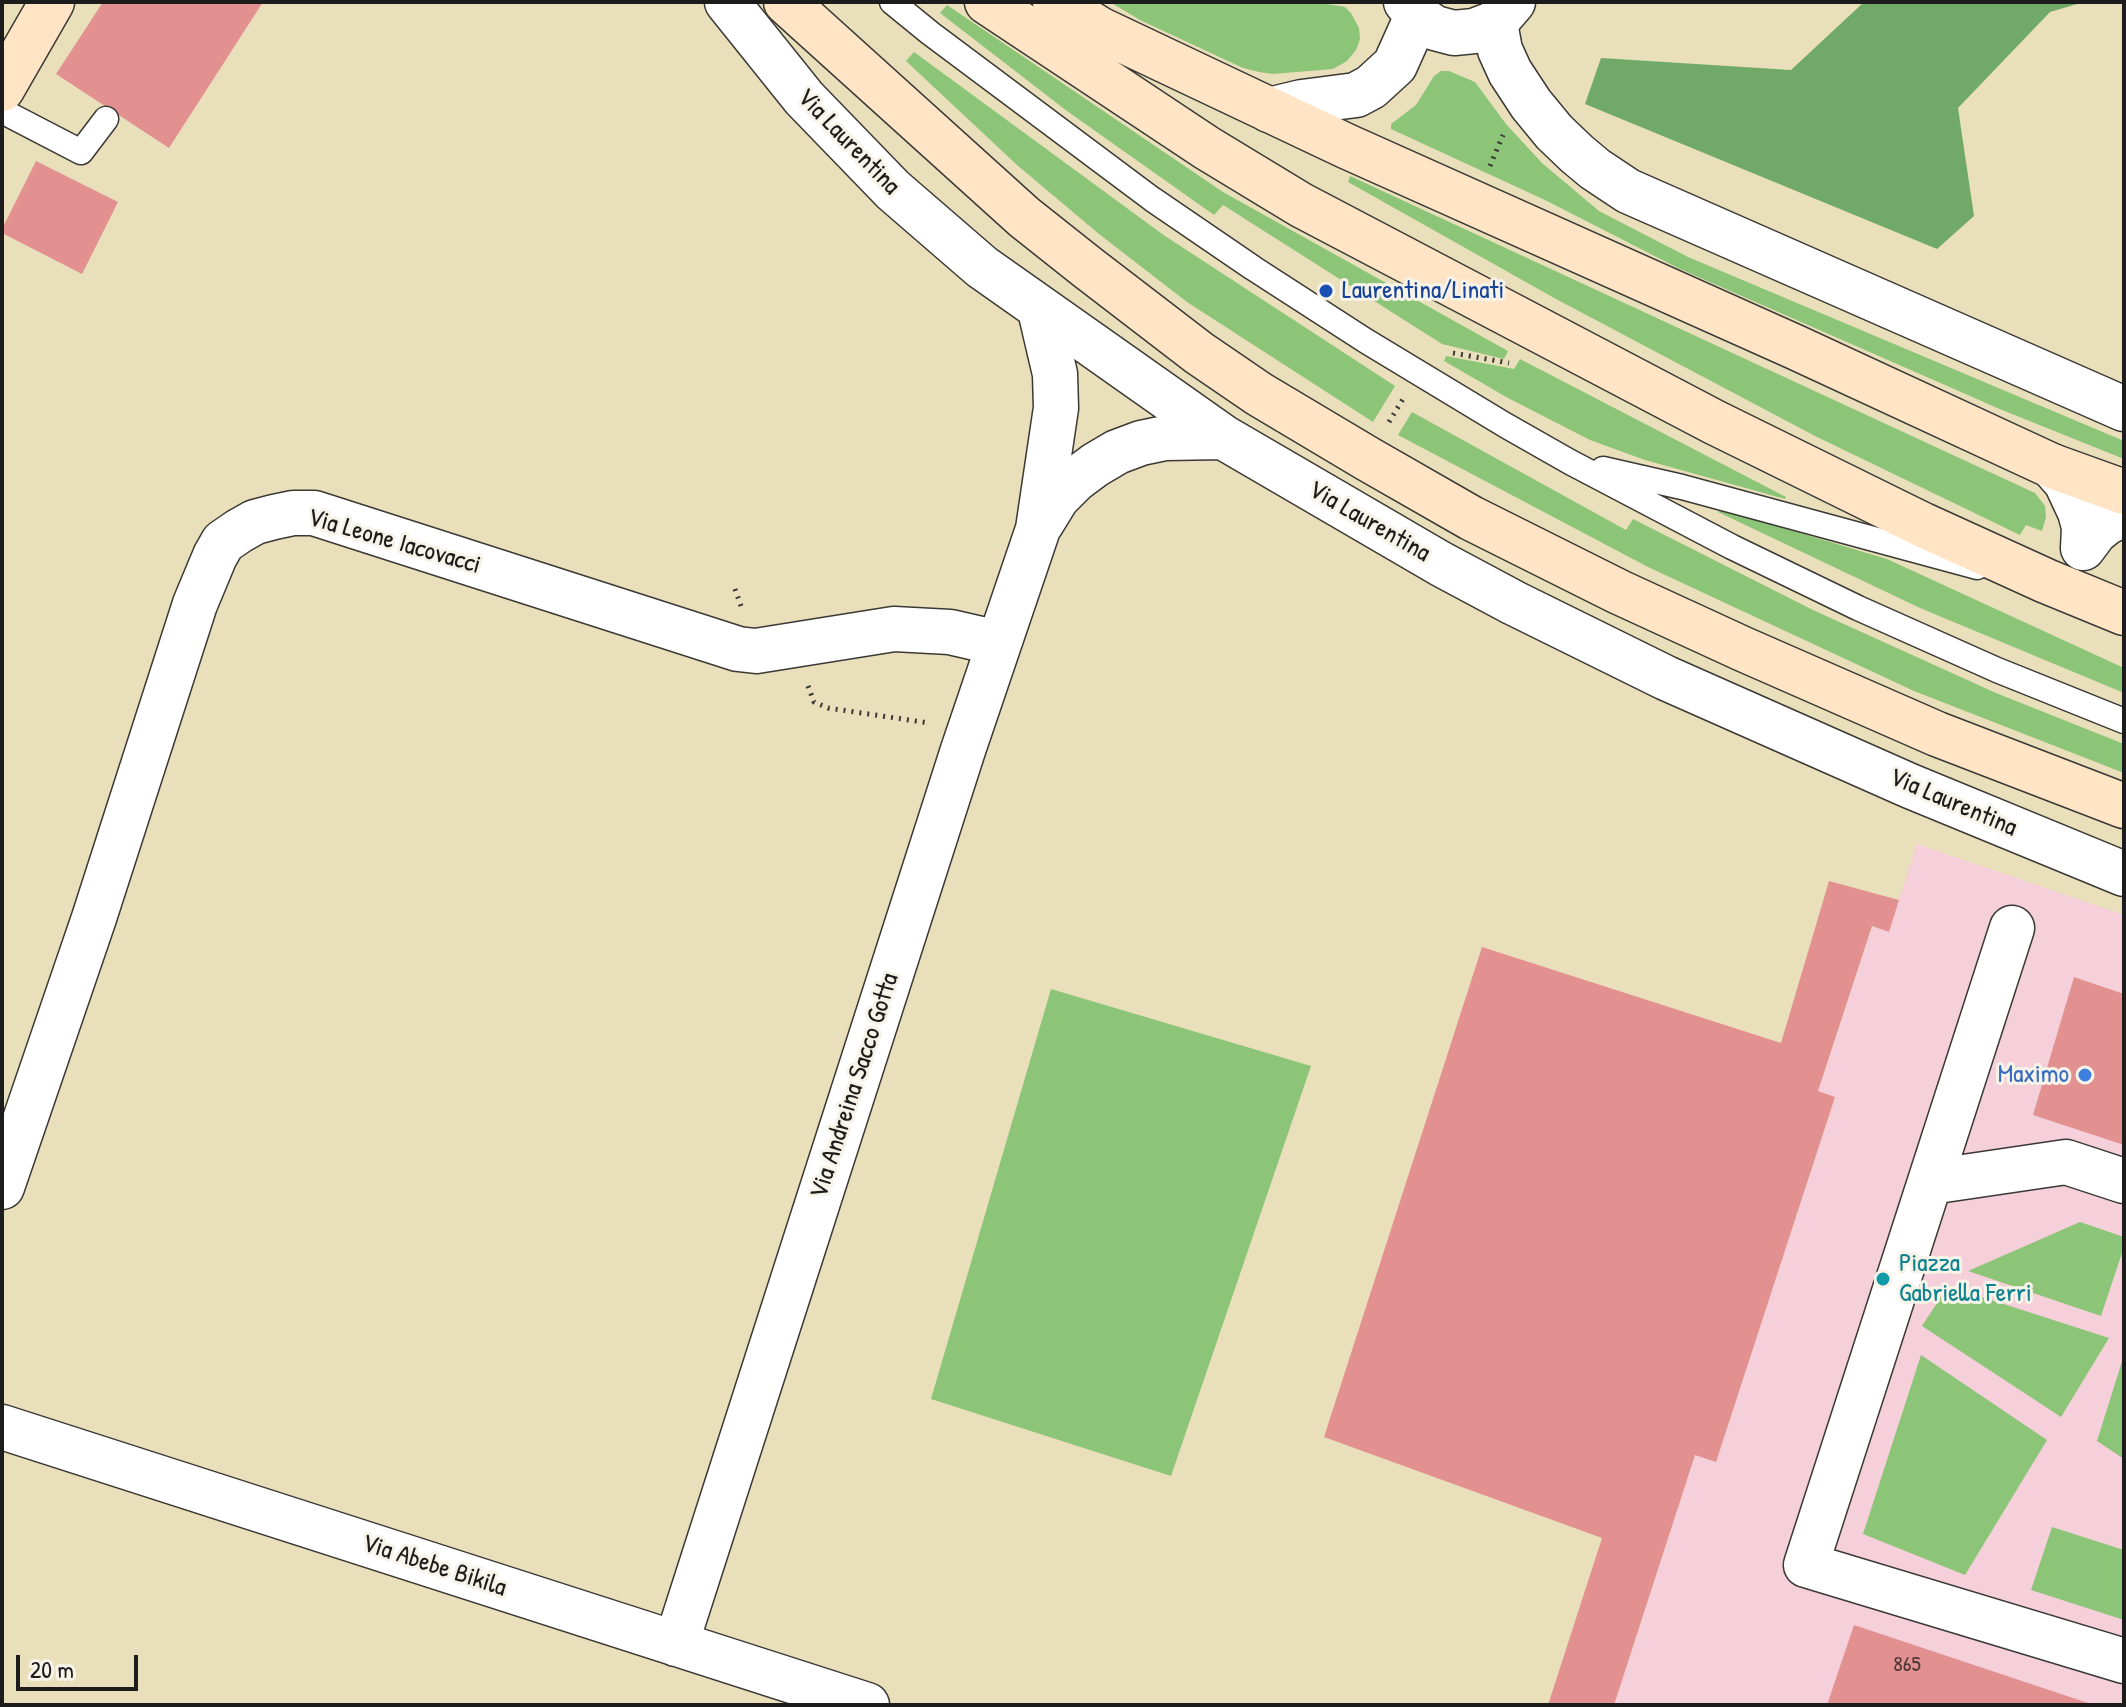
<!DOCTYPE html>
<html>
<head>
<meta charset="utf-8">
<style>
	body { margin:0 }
	#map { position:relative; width:2126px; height:1707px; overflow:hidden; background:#e9dfbb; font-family:"Patrick Hand",sans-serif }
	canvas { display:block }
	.frame { position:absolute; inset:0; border:4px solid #1c1c1c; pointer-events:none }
	.scale { position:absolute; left:16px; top:1655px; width:122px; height:36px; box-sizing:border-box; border:4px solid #1c1c1c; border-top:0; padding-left:10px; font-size:24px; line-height:28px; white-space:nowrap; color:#1c1c1c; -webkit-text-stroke:6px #f7f3e8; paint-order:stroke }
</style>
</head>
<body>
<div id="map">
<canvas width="2126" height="1707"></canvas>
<div class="frame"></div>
<div class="scale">20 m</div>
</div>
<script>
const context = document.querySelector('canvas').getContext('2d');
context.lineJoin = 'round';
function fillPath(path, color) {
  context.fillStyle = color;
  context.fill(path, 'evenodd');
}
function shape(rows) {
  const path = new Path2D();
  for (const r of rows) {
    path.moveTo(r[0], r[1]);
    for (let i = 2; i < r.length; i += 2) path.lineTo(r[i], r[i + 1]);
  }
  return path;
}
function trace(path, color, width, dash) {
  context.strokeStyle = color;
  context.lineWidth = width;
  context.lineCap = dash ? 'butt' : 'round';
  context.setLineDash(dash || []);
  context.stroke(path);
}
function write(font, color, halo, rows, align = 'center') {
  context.font = font + ' "Patrick Hand",sans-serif';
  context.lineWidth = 6;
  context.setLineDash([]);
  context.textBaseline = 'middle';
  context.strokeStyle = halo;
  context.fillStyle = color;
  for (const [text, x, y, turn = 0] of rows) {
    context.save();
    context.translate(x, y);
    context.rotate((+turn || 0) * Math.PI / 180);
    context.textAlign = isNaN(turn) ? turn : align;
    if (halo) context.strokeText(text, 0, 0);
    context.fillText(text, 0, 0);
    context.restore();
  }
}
fillPath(shape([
	[1917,844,2124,915,2124,1705,1614,1705,1695,1455,1716,1461,1835,1098,1818,1091,1872,927,1889,931]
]), '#f5cfd9');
fillPath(shape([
	[1110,2,1315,2,1345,7,1351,13,1359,28,1360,39,1356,50,1347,61,1333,69,1273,74,1259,72,1243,68,1140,20],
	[947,5,1223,192,1508,351,1504,359,1442,344,1223,205,1214,215,1067,111,940,13],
	[914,52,1165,236,1395,386,1373,422,1187,302,1099,234,1017,165,906,61],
	[1441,71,1449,71,1475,82,1506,124,1542,163,1599,211,1688,257,2124,441,2124,459,2002,410,1680,269,1545,200,1391,129,1391,124,1416,105,1434,76],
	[1350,176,2035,493,2045,506,2046,517,2042,531,2026,525,2020,535,1815,436,1556,299,1348,182],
	[1446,356,1514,369,1520,359,1786,497,1785,499,1645,460,1590,440,1508,398,1444,361],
	[1412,412,1626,530,1633,519,1813,610,1996,693,2124,744,2124,773,1914,691,1648,567,1398,435],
	[1720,509,1887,559,2124,668,2124,693,1920,608,1718,512],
	[1051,989,1311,1066,1171,1476,931,1399],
	[2080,1222,2124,1237,2124,1247,2101,1316,1968,1271],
	[1948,1286,2109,1338,2061,1417,1922,1326],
	[1921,1355,2047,1440,1965,1575,1863,1534],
	[2124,1355,2124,1459,2097,1441],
	[2052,1527,2124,1550,2124,1620,2031,1590]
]), '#8cc578');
fillPath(shape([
	[1864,2,2084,2,2050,12,1958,108,1974,216,1937,249,1585,104,1601,58,1791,70]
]), '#71aa68');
fillPath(shape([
	[103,2,263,2,169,148,56,74],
	[36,161,118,202,82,274,2,233,2,229],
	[1829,881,1899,900,1889,932,1872,926,1818,1091,1835,1097,1716,1462,1695,1455,1614,1705,1548,1705,1602,1538,1324,1437,1482,947,1781,1043],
	[2074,977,2124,994,2124,1145,2033,1115],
	[1854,1625,2091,1704,2091,1705,1827,1705]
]), '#e29190');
const lane = shape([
	[892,2,930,33,1152,199,1253,268,1366,341,1505,425,1570,462,1732,547,1858,608,1997,670,2124,721],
	[2,111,81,152,106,119],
	[1603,469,1682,487,1977,567]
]);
const street = shape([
	[727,2,804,98,893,190,982,267,1223,437,1441,564,1514,603,1666,678,1910,786,2124,874],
	[1406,2,1417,16,1435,28,1454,33,1474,31,1495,23,1513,2],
	[1495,23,1500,50,1510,72,1531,104,1554,132,1577,154,1595,169,1628,191,2124,409],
	[1269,110,1302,102,1356,95,1371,87,1395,65,1417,16],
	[2052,466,2066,482,2080,512,2084,527,2083,548],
	[1041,524,1057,498,1075,480,1095,465,1117,452,1141,443,1165,438,1223,437],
	[2083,548,2095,532,2106,523,2124,514],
	[2012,928,1806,1565,2124,1661],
	[1930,1182,2066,1162,2124,1181],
	[2,1187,94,918,195,604,215,556,223,542,239,531,255,522,274,517,293,513,314,513,738,649,756,651,894,629,950,632,998,643],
	[2,1427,867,1705],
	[676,1644,963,750,1038,529,1056,408,1055,374,1040,310]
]);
const secondary = shape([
	[786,2,1024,217,1087,267,1199,353,1259,394,1368,459,1471,518,1619,592,1743,649,1937,734,2124,806],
	[987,2,1207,148,1301,205,1714,422,1923,525,2046,581,2124,613],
	[1055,2,1101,30,1346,146,1795,347,2052,466,2124,492],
	[2,89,52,2]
]);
trace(lane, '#3b3934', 27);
trace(street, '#3b3934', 47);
trace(secondary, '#3b3934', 47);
trace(shape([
	[1490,166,1503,135],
	[1453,353,1509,363],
	[1389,422,1403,399],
	[735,589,741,606],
	[808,686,814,702,828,708,929,723]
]), '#3b3934', 5, [2, 6]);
trace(lane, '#fff', 24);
trace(street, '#fff', 44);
trace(secondary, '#ffe4c6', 44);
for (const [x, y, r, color] of [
	[1326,291,8,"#1a4fb4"],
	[2085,1075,8,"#3f7fe0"],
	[1883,1279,8,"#0f9aa8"]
]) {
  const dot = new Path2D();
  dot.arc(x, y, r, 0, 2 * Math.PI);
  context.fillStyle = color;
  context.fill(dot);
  trace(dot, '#f7f3e8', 3);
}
write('22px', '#4e3939', null, [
	["865",1907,1665]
]);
write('26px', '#1c1c1c', '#f7f3e8', [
	["Via Laurentina",848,142,46],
	["Via Laurentina",1369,522,30],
	["Via Leone Iacovacci",394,542,16],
	["Via Laurentina",1953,803,23],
	["Via Andreina Sacco Gotta",855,1086,-72],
	["Via Abebe Bikila",434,1566,18]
]);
write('26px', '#164399', '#f7f3e8', [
	["Laurentina/Linati",1342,291]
], 'left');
write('26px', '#366cbe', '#f7f3e8', [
	["Maximo",2069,1075]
], 'right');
write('26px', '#0d838f', '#f7f3e8', [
	["Piazza",1899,1264],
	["Gabriella Ferri",1899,1294]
], 'left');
</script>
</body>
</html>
